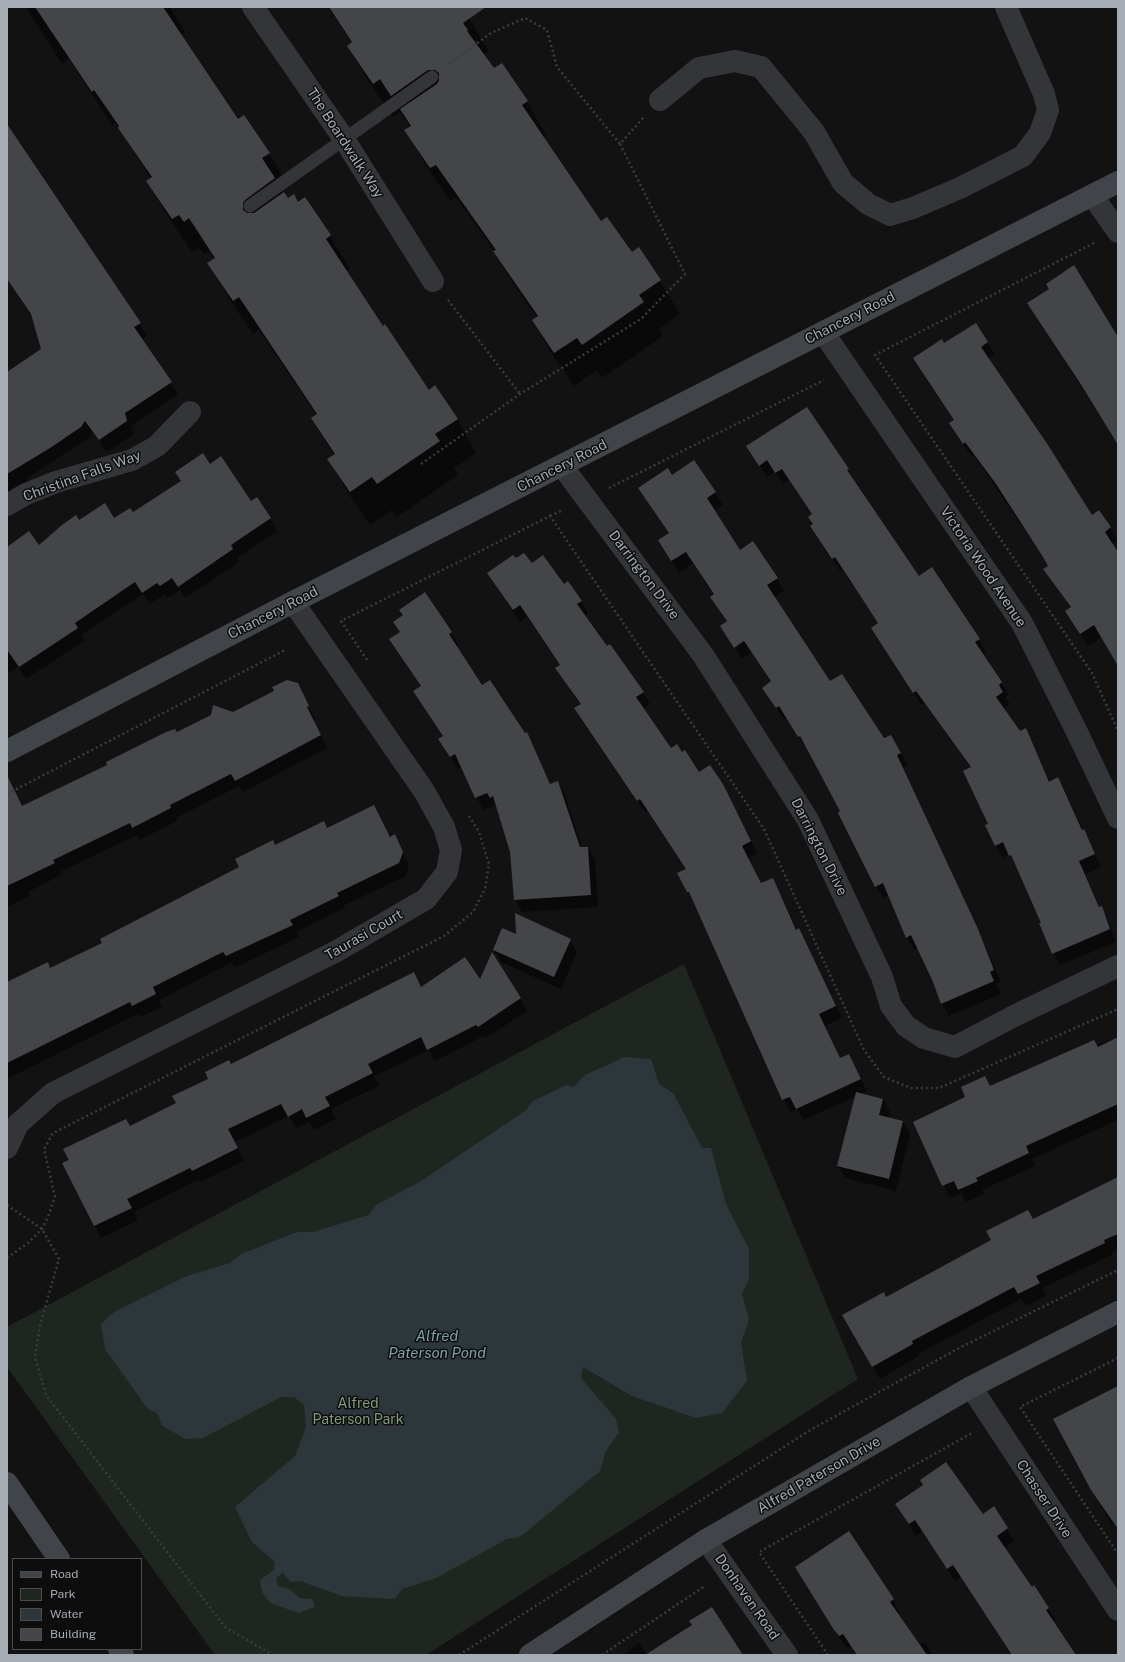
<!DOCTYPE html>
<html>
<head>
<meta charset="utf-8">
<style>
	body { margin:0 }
	#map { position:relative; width:1125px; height:1662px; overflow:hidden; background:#121213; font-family:"Public Sans",sans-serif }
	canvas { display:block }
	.frame { position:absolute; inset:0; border:8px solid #a5acb3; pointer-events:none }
	.legend { position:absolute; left:12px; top:1558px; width:130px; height:92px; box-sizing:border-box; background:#0d0d0e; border:1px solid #4a4d50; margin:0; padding:5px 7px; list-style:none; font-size:12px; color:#a5acb3 }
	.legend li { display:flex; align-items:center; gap:8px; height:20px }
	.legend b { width:20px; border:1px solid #4a4d50 }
</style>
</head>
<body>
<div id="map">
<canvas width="1125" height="1662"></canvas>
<div class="frame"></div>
<ul class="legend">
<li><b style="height:5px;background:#414448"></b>Road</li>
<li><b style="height:11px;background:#1f261f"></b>Park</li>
<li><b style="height:11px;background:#2d373b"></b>Water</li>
<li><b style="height:11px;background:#444549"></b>Building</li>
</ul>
</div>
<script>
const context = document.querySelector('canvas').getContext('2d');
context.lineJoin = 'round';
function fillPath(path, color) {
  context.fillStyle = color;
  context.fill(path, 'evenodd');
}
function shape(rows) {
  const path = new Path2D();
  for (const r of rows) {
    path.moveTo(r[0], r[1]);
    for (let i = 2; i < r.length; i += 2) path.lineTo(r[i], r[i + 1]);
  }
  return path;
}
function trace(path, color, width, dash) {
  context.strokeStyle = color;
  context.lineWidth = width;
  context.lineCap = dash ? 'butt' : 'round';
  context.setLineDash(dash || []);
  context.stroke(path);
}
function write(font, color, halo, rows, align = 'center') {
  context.font = font + ' "Public Sans",sans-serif';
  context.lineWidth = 3;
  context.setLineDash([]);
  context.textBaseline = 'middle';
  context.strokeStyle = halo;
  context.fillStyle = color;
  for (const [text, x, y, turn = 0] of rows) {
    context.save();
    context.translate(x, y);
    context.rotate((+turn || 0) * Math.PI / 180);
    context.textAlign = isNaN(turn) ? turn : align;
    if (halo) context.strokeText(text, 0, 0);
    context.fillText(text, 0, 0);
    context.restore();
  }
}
fillPath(shape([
	[684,964,858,1379,426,1655,215,1655,7,1367,7,1327]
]), '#1f261f');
fillPath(shape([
	[625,1057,651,1059,659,1084,673,1093,702,1148,711,1148,726,1204,749,1249,749,1279,742,1294,749,1319,741,1343,747,1381,722,1413,696,1418,632,1396,583,1367,581,1378,616,1419,619,1432,606,1451,600,1471,520,1537,507,1539,436,1578,402,1589,395,1599,342,1596,300,1581,291,1582,283,1573,276,1578,278,1586,290,1589,299,1598,312,1599,315,1607,299,1613,270,1603,262,1592,260,1580,274,1570,275,1562,252,1542,235,1507,295,1456,306,1427,304,1405,294,1397,281,1397,203,1438,186,1439,162,1426,158,1414,147,1408,105,1349,101,1324,114,1312,187,1276,230,1263,241,1254,297,1232,313,1232,369,1215,376,1205,421,1181,525,1111,533,1101,566,1085,574,1087,585,1075]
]), '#2d373b');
fillPath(shape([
	[26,7,170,7,185,32,181,35,238,121,269,153,289,187,282,192,283,194,288,199,298,203,305,198,330,236,350,269,346,272,383,328,428,391,457,419,476,453,454,468,458,475,397,517,392,510,370,525,348,493,329,459,334,456,312,419,317,416,259,330,253,334,228,297,209,264,215,260,209,251,204,255,199,248,192,252,167,215,147,181,151,179,125,138,115,123,112,125,69,59,62,64],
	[328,7,462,7,489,51,483,55,494,70,527,102,546,135,543,137,601,222,632,253,639,249,660,281,680,314,659,329,663,336,602,378,597,370,574,386,552,354,533,320,537,318,514,285,496,254,456,197,450,201,425,164,406,130,410,127,400,112,393,117,367,79,348,46,352,43],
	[7,125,140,324,147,336,142,339,178,394,131,426,134,434,107,452,93,432,87,439,27,478,30,483,10,496,7,491,7,374,42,350,32,317,7,280],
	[1036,315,1118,338,1118,440,1115,440],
	[987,342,995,354,988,359,1091,516,1098,511,1118,540,1112,544,1118,554,1118,665,1102,637,1088,646,1066,611,1071,608,1044,570,1049,566,973,454,971,456,950,424,955,421,944,345],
	[755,459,848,469,854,482,919,578,932,568,979,640,986,652,982,655,1009,695,1005,697,1010,704,1003,709,1020,732,1025,729,1050,782,1058,779,1065,791,1101,867,1085,874,1100,908,1108,920,1116,942,1060,965,1053,953,1043,923,1017,868,1009,854,1003,858,995,845,971,768,924,703,921,705,880,640,879,624,842,569,840,571,818,539,811,527,814,525,812,515,789,480,783,484,775,472,767,477],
	[694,461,723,505,714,511,740,552,777,578,784,590,774,598,830,683,883,740,891,736,908,766,903,768,984,943,1001,982,996,984,1001,994,949,1016,942,1004,918,948,914,950,907,938,889,895,883,898,876,886,842,812,807,747,806,748,786,718,784,720,771,700,772,682,752,652,742,659,728,639,721,627,727,622,711,597,714,595,693,563,679,573,666,553,669,534,647,500,672,476],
	[210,465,270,518,277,531,237,558,239,562,185,598,180,590,167,598,165,594,150,604,143,594,81,635,84,641,26,679,18,667,7,674,7,548,38,547,79,521,114,520,133,514],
	[516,560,531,564,563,585,581,601,588,613,584,616,607,647,643,692,650,704,643,709,670,749,729,797,757,853,748,858,761,884,773,879,797,930,799,929,806,942,842,1018,825,1026,840,1059,849,1055,867,1091,861,1094,883,1099,890,1112,888,1118,903,1122,910,1134,896,1191,845,1178,838,1166,856,1096,804,1120,797,1109,790,1112,695,904,688,892,686,869,648,810,645,812,582,721,575,709,581,705,557,668,560,666,527,617,520,622,488,574],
	[425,594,459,645,456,647,481,686,525,734,527,733,551,785,558,782,565,795,582,848,588,848,595,860,598,907,522,912,515,899,511,852,498,810,495,805,483,810,462,766,458,769,447,752,443,737,421,687,391,640,401,633,404,616],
	[304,697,315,719,313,720,327,748,243,792,239,786,176,818,177,821,140,840,137,835,60,872,61,875,28,892,30,896,7,907,7,814,176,734,233,713],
	[374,806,390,838,394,836,409,865,406,876,343,906,345,908,296,932,299,937,234,968,231,963,159,1000,162,1007,140,1017,138,1014,7,1079,7,984,50,969,103,944,240,868,275,846,327,829],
	[517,936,570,939,577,952,561,989,501,962,494,950],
	[414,974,422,988,480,981,520,998,527,1011,486,1038,484,1036,435,1061,429,1050,374,1076,379,1086,331,1109,336,1119,314,1130,310,1122,296,1128,289,1116,235,1142,244,1161,200,1182,198,1180,134,1212,138,1220,101,1238,64,1163,177,1103,231,1066],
	[1118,1037,1118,1120,1032,1159,1035,1166,982,1190,984,1194,966,1202,961,1193,950,1198,914,1122,990,1087],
	[1118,1178,1118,1249,1111,1253,1112,1255,1042,1288,1046,1296,1026,1306,1021,1299,918,1354,919,1356,880,1379,843,1315,886,1299,1033,1220],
	[1118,1387,1118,1529,1114,1523,1111,1524,1054,1420],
	[897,1505,982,1515,993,1508,1014,1541,1004,1548,1032,1588,1048,1608,1055,1620,1053,1622,1075,1655,1012,1655,961,1577,955,1581,922,1531,916,1536],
	[803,1579,893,1600,900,1612,897,1614,919,1645,924,1642,933,1655,857,1655,851,1646,847,1648,842,1642],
	[639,1643,647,1655,622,1655]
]), '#0007');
fillPath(shape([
	[35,7,163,7,238,119,244,115,270,153,262,158,275,178,245,200,243,203,243,210,247,213,254,213,284,192,288,198,294,194,298,202,305,197,331,235,326,239,383,326,385,324,429,390,435,385,458,419,435,434,440,441,377,484,372,477,350,492,327,459,335,454,311,418,317,414,239,297,233,301,207,263,215,258,189,218,184,222,179,215,172,219,146,181,152,177,118,128,119,126,94,90,92,92],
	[329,7,486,7,463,23,468,30,467,31,494,68,502,63,528,101,522,105,601,221,607,217,632,252,639,247,661,280,639,295,644,302,582,345,577,338,554,353,532,320,538,316,493,251,496,250,436,165,430,168,404,130,411,126,400,109,437,84,439,80,439,73,435,70,428,70,391,96,380,79,373,84,347,46,352,42],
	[7,124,141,323,134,327,172,382,125,413,127,421,99,440,85,421,81,427,50,448,7,474,7,372,41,349,31,314,7,279],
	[1074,265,1118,337,1118,445,1080,383,1027,303,1049,289,1046,284],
	[976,323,988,342,981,347,1048,445,1092,515,1099,510,1111,527,1105,532,1118,552,1118,666,1094,625,1080,634,1065,611,1071,607,1043,569,1048,566,1043,557,996,484,965,442,963,444,949,423,954,420,913,358,942,339,944,343],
	[807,407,849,469,847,470,919,576,932,567,980,639,975,642,1002,682,999,685,1003,692,996,697,1020,731,1026,728,1049,782,1058,777,1082,830,1084,829,1095,854,1079,861,1099,907,1102,906,1110,929,1052,954,1039,923,1041,923,1011,855,1009,856,1003,842,995,846,985,825,988,824,963,771,971,767,916,691,913,693,871,628,878,623,835,557,832,559,810,526,813,524,808,517,812,514,782,469,775,473,767,460,759,466,746,446],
	[203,453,210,464,221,456,251,501,257,497,271,518,231,545,233,549,178,587,172,578,160,586,157,583,142,593,135,582,75,623,78,628,19,667,7,650,7,547,29,531,39,545,62,525,76,515,79,520,105,503,114,518,130,508,133,512,181,481,175,472],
	[694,460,716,492,707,498,740,550,753,541,778,578,767,585,830,681,842,674,884,738,891,735,901,753,897,755,978,929,994,970,990,972,994,981,941,1004,933,982,911,935,906,938,883,883,875,887,838,813,840,811,800,736,798,737,779,706,776,708,762,688,771,681,744,641,734,648,720,626,727,621,710,597,714,594,686,552,671,561,658,540,669,533,638,488,668,468,672,475],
	[524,553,532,563,543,555,564,584,568,581,582,601,577,604,607,646,610,644,644,692,636,697,671,748,677,744,682,752,685,750,699,772,710,765,723,784,751,841,742,846,761,883,773,878,796,930,799,928,836,1006,819,1014,840,1058,849,1054,861,1079,796,1109,790,1097,782,1100,689,892,687,892,677,873,686,869,640,799,637,801,574,708,581,704,555,668,560,665,520,605,513,610,487,573,513,555,516,558],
	[425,592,452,632,449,634,482,685,490,680,525,733,527,732,550,784,558,781,580,847,588,847,591,895,514,900,510,852,493,796,490,798,487,793,475,798,455,754,450,757,438,739,443,736,413,691,421,686,389,639,400,632,393,622,403,615,399,610],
	[287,680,298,683,309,706,307,707,321,735,235,781,231,774,170,805,171,808,132,828,130,823,53,860,55,863,7,886,7,775,22,806,107,765,106,762,166,732,175,729,177,732,211,715,213,705,233,712,274,691,272,687],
	[374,805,390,837,395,834,403,852,399,863,337,893,339,896,290,920,293,925,226,956,223,952,153,987,156,994,132,1006,130,1002,7,1063,7,982,48,962,50,968,102,943,100,939,239,867,235,859,273,840,275,845,324,821,327,828],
	[515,913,571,939,554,977,493,950,502,928,516,934],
	[492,952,521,998,478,1027,476,1025,427,1050,421,1037,368,1064,373,1073,325,1097,330,1106,306,1118,302,1109,288,1117,281,1104,228,1129,238,1148,192,1171,190,1168,127,1199,132,1208,94,1226,62,1163,69,1160,63,1149,126,1119,130,1126,176,1103,172,1096,208,1079,205,1072,229,1060,231,1064,414,972,421,987,465,957,480,979],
	[1118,1037,1118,1104,1026,1146,1029,1153,976,1178,978,1181,958,1190,954,1181,942,1186,913,1122,965,1097,961,1087,985,1076,990,1086,1094,1040,1098,1047],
	[856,1092,883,1099,879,1115,903,1121,889,1179,837,1166],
	[1118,1177,1118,1234,1104,1240,1105,1243,1036,1276,1040,1283,1018,1294,1014,1287,912,1341,913,1344,872,1367,842,1315,884,1292,886,1297,991,1240,986,1231,1028,1210,1033,1219],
	[1118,1386,1118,1529,1091,1490,1053,1419],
	[946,1462,983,1514,994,1506,1008,1528,997,1536,1032,1587,1034,1585,1049,1608,1046,1610,1076,1655,1012,1655,953,1565,947,1569,915,1520,909,1524,895,1504,923,1485,920,1480],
	[849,1531,894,1599,890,1602,927,1655,857,1655,843,1634,839,1636,834,1630,795,1567],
	[712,1607,743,1655,645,1655,692,1625,689,1621]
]), '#444549');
trace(shape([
	[449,64,491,33,525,18,547,30,557,67,620,144,643,118],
	[1094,243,875,355,1092,673,1118,731],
	[448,300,520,394],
	[421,464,520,394,641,319,685,274,620,144],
	[609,488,824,380],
	[550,516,563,510],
	[367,660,341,621,550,516,764,829,864,1050,884,1077,911,1088,939,1088,1118,1009],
	[7,794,285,650],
	[7,1205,42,1229,59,1259,40,1325,35,1357,46,1395,225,1627,273,1655],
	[7,1258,28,1243,42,1229,48,1217,55,1197,44,1149,53,1133,444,936,473,912,485,889,489,864,479,832,469,816],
	[1118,1358,1020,1407,1118,1554],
	[459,1655,812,1429,961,1347,1118,1270],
	[602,1655,705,1586],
	[828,1655,759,1552,972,1433]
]), '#393c3f', 2.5, [2, 3]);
trace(shape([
	[250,206,432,77]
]), '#333538', 13);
trace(shape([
	[253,7,344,139,433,281],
	[660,100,699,68,735,61,761,67,814,132,843,183,868,204,890,215,913,208,960,188,1023,156,1040,133,1048,110,1044,94,1006,7],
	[1092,195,1118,232],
	[823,332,1022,623,1076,730,1118,818],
	[562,466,703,655,808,820,882,977,891,1006,906,1026,924,1038,955,1047,1014,1016,1118,966],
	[7,505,26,494,56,482,132,460,157,446,190,412],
	[7,1148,18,1124,53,1093,335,952,426,899,447,872,451,850,444,827,424,791,293,602],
	[971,1387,1118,1610],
	[706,1540,787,1655]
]), '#333538', 22);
trace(shape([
	[7,751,293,602,1118,182],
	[7,1483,59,1559],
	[119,1649,123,1655],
	[530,1655,706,1540,971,1387,1118,1312]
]), '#414448', 22);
write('14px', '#a5acb3', '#0d0d0e', [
	["The Boardwalk Way",345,143,57],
	["Chancery Road",850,318,-27],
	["Chancery Road",562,466,-27],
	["Christina Falls Way",82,476,-20],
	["Victoria Wood Avenue",983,567,56],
	["Darrington Drive",644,575,53],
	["Chancery Road",273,613,-27],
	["Darrington Drive",819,847,63],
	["Taurasi Court",364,935,-30],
	["Alfred Paterson Drive",819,1475,-30],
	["Chasser Drive",1044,1499,57],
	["Donhaven Road",747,1597,55]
]);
write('14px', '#829c7d', '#0d0d0e', [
	["Alfred",358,1404],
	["Paterson Park",358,1420]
]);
write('italic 15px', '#7ea0ab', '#0d0d0e', [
	["Alfred",437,1336],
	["Paterson Pond",437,1353]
]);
</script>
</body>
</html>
